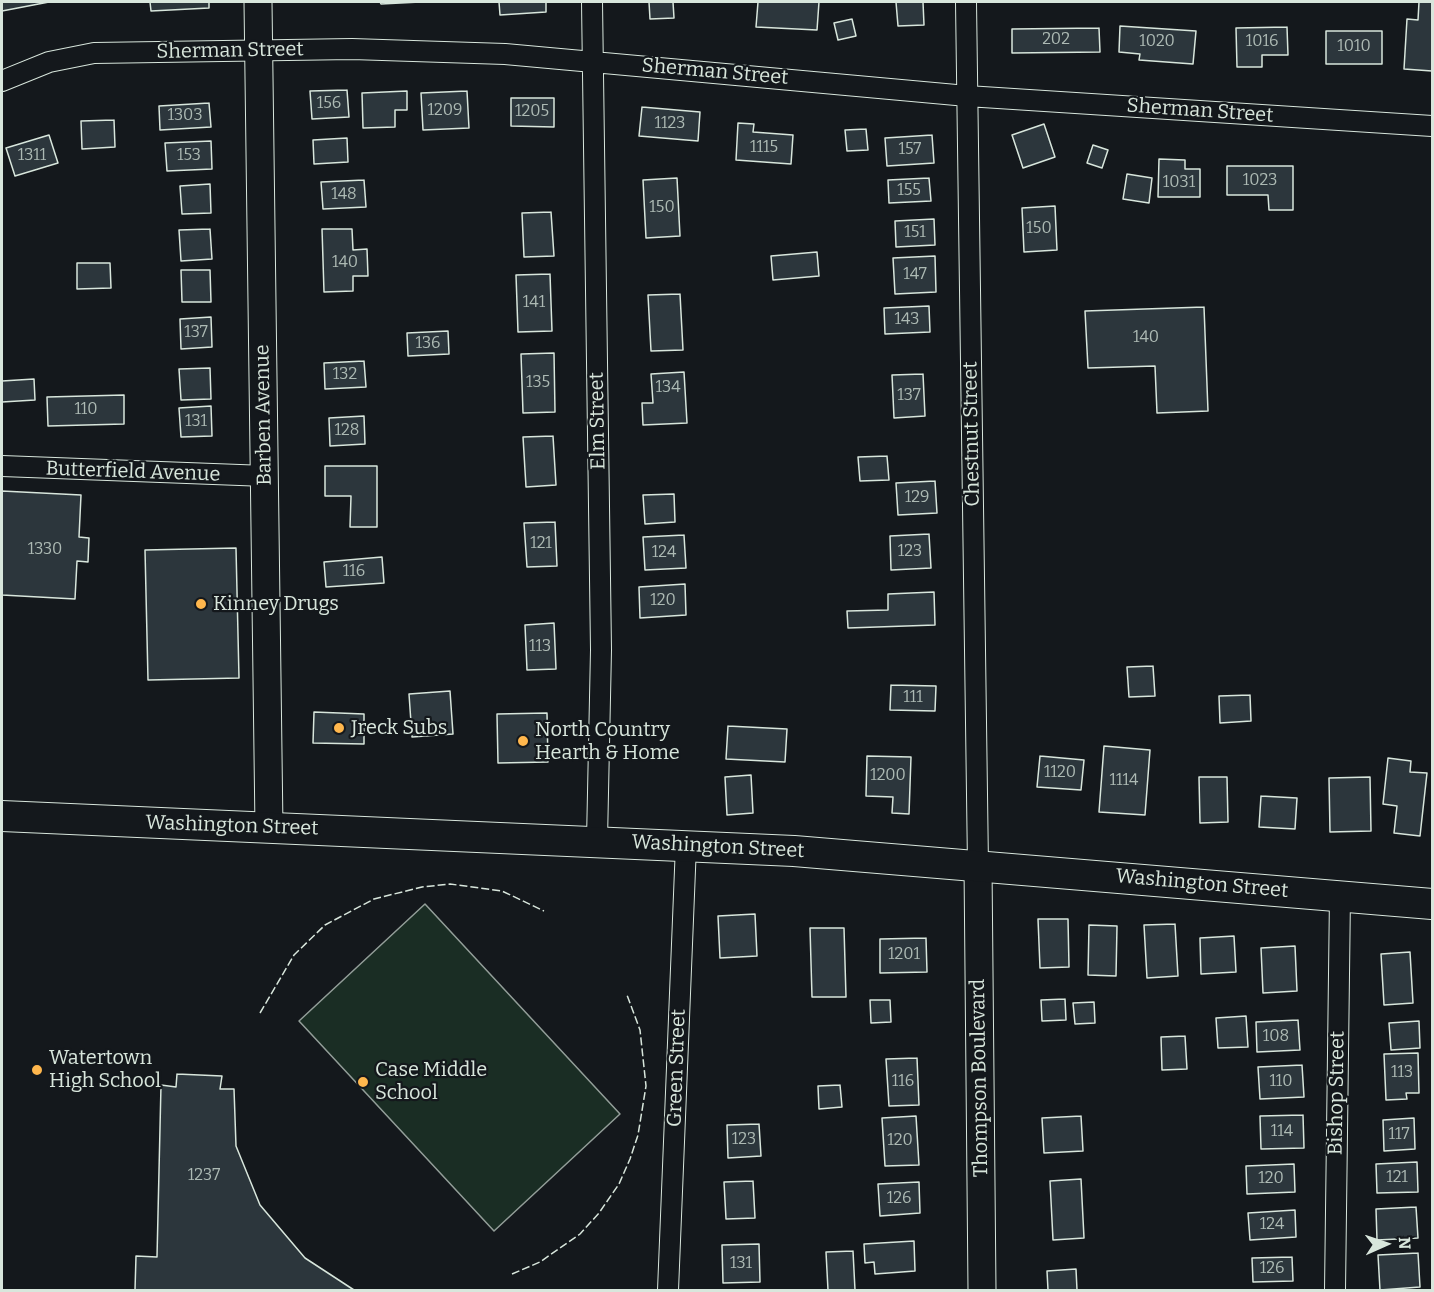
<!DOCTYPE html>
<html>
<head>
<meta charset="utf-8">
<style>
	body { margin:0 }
	#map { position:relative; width:1434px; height:1292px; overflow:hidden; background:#14181c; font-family:Bitter,serif }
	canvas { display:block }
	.frame { position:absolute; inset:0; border:3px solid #d8e6dc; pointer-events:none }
	.north { position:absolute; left:1356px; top:1214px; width:60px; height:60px; -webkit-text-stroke:4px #14181c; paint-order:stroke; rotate:87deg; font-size:16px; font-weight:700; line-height:24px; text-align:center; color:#d8e6dc }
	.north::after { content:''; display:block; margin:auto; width:21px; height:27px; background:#d8e6dc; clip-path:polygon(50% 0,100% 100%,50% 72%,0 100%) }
</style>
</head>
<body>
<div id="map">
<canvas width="1434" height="1292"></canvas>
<div class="frame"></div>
<div class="north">N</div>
</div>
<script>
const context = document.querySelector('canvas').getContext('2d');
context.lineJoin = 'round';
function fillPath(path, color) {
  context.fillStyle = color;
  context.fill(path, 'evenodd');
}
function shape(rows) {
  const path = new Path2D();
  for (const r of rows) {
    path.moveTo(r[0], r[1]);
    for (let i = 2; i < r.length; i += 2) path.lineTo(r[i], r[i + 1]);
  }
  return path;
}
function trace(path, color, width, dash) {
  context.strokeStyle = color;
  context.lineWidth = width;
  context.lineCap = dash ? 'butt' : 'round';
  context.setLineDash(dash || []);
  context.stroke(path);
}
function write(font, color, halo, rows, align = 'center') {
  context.font = font + ' Bitter,serif';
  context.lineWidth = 4.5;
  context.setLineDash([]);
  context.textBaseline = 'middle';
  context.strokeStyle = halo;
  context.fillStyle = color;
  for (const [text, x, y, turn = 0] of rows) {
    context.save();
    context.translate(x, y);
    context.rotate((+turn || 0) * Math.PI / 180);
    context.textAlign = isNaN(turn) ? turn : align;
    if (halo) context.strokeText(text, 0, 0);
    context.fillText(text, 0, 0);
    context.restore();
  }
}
const green = shape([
	[425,904,620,1114,494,1231,299,1021,425,904]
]);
fillPath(green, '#1a2d24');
trace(green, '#939e99', 1.5);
const building = shape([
	[2,2,49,2,2,11,2,2],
	[150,2,209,2,209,8,151,11,150,2],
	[380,2,420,2,381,4,380,2],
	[499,2,546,2,546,12,500,15,499,2],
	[649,2,673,2,674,18,650,19,649,2],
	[758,2,819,2,817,30,756,27,758,2],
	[896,2,923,2,924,25,898,26,896,2],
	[1419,2,1432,2,1432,71,1404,69,1407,19,1418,20,1419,2],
	[852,19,856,36,838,40,834,23,852,19],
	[1120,26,1196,31,1193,64,1139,60,1140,54,1119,52,1120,26],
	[1287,27,1288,55,1262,55,1262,67,1237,67,1236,28,1287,27],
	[1099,28,1100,52,1012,53,1012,29,1099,28],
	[1326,31,1382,31,1382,64,1326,64,1326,31],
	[347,90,349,117,312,119,310,91,347,90],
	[407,91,407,110,395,110,395,127,363,128,362,93,407,91],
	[467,91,469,128,423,130,421,93,467,91],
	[511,98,554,98,554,127,511,126,511,98],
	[209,103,211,127,160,130,159,106,209,103],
	[642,107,700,112,698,141,639,136,642,107],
	[114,120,115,147,82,149,81,121,114,120],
	[738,123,754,124,753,132,793,135,791,164,736,160,738,123],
	[1044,124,1055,157,1023,168,1012,135,1044,124],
	[866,129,868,150,847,151,845,130,866,129],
	[49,135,58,163,15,176,6,148,49,135],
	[932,135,934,163,887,166,885,138,932,135],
	[347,138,348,162,314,164,313,140,347,138],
	[211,141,212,169,167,171,165,143,211,141],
	[1093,145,1108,150,1102,168,1087,163,1093,145],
	[1159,159,1185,160,1185,169,1200,169,1200,197,1158,197,1159,159],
	[1227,166,1293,166,1293,210,1269,210,1268,195,1227,195,1227,166],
	[1127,174,1152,178,1149,203,1123,199,1127,174],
	[677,178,680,236,646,238,643,180,677,178],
	[929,178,931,201,889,203,888,180,929,178],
	[364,180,366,207,323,209,321,182,364,180],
	[210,184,211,213,182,214,180,186,210,184],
	[1055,206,1057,250,1024,252,1022,208,1055,206],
	[551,212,554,256,524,257,522,213,551,212],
	[934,219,935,245,896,247,895,221,934,219],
	[210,229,212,259,181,261,179,230,210,229],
	[322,229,352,229,353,250,367,249,368,276,353,276,353,291,324,292,322,229],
	[817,252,819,276,773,280,771,256,817,252],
	[935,256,936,292,895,294,893,258,935,256],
	[77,263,110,263,111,288,77,289,77,263],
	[181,270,210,270,211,302,182,302,181,270],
	[550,274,552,331,518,332,516,275,550,274],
	[680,294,683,350,651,351,648,295,680,294],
	[929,306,930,332,885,334,884,308,929,306],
	[1204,307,1208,411,1157,413,1155,366,1088,368,1085,311,1204,307],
	[211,317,212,347,181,349,180,319,211,317],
	[448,331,449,354,408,356,407,333,448,331],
	[554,353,555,412,523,413,521,354,554,353],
	[364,361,366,387,325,389,324,363,364,361],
	[210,368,211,399,181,400,179,369,210,368],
	[684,372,687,423,643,425,642,403,653,403,651,374,684,372],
	[923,374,925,416,894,418,892,375,923,374],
	[34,379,35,400,2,402,2,381,34,379],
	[124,395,124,424,48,426,47,397,124,395],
	[211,406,212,436,181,437,179,408,211,406],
	[364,416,365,444,330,446,329,418,364,416],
	[553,436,556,485,526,487,523,437,553,436],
	[887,456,889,480,860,481,858,457,887,456],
	[325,466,377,466,377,527,350,527,351,496,325,496,325,466],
	[935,481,937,513,898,515,896,483,935,481],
	[2,491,81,495,79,537,89,538,88,562,77,561,75,599,2,595,2,491],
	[674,494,675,522,645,524,643,495,674,494],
	[555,522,557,566,527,567,524,523,555,522],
	[929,534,931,568,891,570,890,536,929,534],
	[684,535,686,568,645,570,643,537,684,535],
	[236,548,239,678,148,680,145,550,236,548],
	[382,557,384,583,326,587,324,562,382,557],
	[685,584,686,615,640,618,639,587,685,584],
	[934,592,935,625,848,628,847,611,888,610,888,594,934,592],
	[554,623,556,669,527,670,525,625,554,623],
	[1153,666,1155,696,1129,697,1127,667,1153,666],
	[891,685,936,686,935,711,890,710,891,685],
	[450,691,453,734,412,737,409,694,450,691],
	[1250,695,1251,721,1220,723,1219,696,1250,695],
	[314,712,364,714,364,744,313,743,314,712],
	[547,713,548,762,498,763,497,714,547,713],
	[728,726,787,729,785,762,726,759,728,726],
	[1104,746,1150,750,1145,815,1099,812,1104,746],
	[867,756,911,757,909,814,892,813,893,797,866,796,867,756],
	[1040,756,1084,760,1081,790,1037,787,1040,756],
	[1388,758,1411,761,1410,772,1427,773,1420,836,1394,833,1397,806,1383,804,1388,758],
	[751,775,753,813,727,815,725,777,751,775],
	[1199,777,1227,777,1228,822,1200,823,1199,777],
	[1370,777,1371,831,1330,832,1329,778,1370,777],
	[1261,796,1297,798,1295,829,1259,827,1261,796],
	[755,914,757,956,720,958,718,916,755,914],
	[1038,919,1068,919,1069,967,1040,968,1038,919],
	[1175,924,1178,976,1147,978,1144,925,1175,924],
	[1089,925,1117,926,1116,976,1088,975,1089,925],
	[810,928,844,928,846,997,812,997,810,928],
	[1234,936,1236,972,1201,974,1200,938,1234,936],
	[926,938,927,972,880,973,880,939,926,938],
	[1295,946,1297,991,1263,993,1261,948,1295,946],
	[1410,952,1413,1003,1384,1005,1381,954,1410,952],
	[1065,999,1066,1020,1042,1021,1041,1000,1065,999],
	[870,1000,890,1000,891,1022,871,1023,870,1000],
	[1094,1002,1095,1023,1075,1024,1073,1003,1094,1002],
	[1246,1016,1248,1047,1218,1048,1216,1018,1246,1016],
	[1298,1020,1300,1050,1257,1052,1256,1022,1298,1020],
	[1419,1021,1420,1048,1391,1050,1389,1023,1419,1021],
	[1185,1036,1187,1069,1162,1070,1161,1037,1185,1036],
	[1418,1053,1419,1093,1406,1093,1407,1099,1386,1100,1384,1054,1418,1053],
	[917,1058,919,1105,889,1106,886,1059,917,1058],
	[1302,1065,1304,1097,1260,1099,1258,1067,1302,1065],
	[177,1074,222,1076,220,1089,234,1089,236,1146,260,1205,305,1258,354,1290,135,1290,136,1256,157,1257,161,1085,176,1087,177,1074],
	[840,1085,842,1107,819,1109,818,1086,840,1085],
	[1303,1115,1304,1148,1261,1149,1260,1116,1303,1115],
	[916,1116,919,1165,885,1166,882,1118,916,1116],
	[1081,1116,1083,1151,1044,1153,1042,1118,1081,1116],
	[1414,1118,1415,1149,1384,1151,1383,1120,1414,1118],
	[759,1124,761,1156,728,1158,727,1125,759,1124],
	[1417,1162,1418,1192,1377,1193,1376,1164,1417,1162],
	[1294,1164,1295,1192,1247,1194,1246,1166,1294,1164],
	[1081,1179,1084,1238,1053,1240,1050,1181,1081,1179],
	[753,1181,755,1218,726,1219,724,1182,753,1181],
	[919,1182,920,1213,880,1216,878,1184,919,1182],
	[1416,1207,1418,1238,1377,1240,1376,1209,1416,1207],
	[1295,1210,1296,1237,1250,1240,1248,1213,1295,1210],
	[914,1241,915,1271,875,1274,874,1262,865,1263,864,1244,914,1241],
	[759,1244,760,1282,723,1283,722,1245,759,1244],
	[853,1251,855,1290,828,1290,826,1252,853,1251],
	[1418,1253,1420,1287,1380,1290,1378,1255,1418,1253],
	[1292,1257,1293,1281,1253,1282,1252,1258,1292,1257],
	[1076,1269,1077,1290,1048,1290,1047,1271,1076,1269]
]);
fillPath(building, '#2c363c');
trace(building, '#d8e6dc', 1.5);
const street = shape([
	[592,2,601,650,597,840],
	[966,2,978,866],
	[2,81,49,62,94,53,352,49,505,54,967,96,1432,126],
	[2,466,266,476],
	[668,1290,686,845],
	[1335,1290,1340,895]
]);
const secondary = shape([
	[258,2,269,828],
	[978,866,982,1290]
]);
const primary = shape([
	[2,816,794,851,1432,904]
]);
trace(street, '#d8e6dc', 22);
trace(secondary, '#d8e6dc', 29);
trace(primary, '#d8e6dc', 32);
trace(street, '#14181c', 20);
trace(secondary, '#14181c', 27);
trace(primary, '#14181c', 30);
trace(shape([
	[260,1013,294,955,325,925,374,899,422,887,450,884,502,891,544,911],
	[512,1274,540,1262,580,1234,599,1213,619,1184,630,1159,638,1135,646,1086,640,1030,627,995]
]), '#d8e6dc', 1.5, [8, 3]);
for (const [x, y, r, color] of [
	[201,604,6,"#ffb74d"],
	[339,728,6,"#ffb74d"],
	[523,741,6,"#ffb74d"],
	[37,1070,6,"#ffb74d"],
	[363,1082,6,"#ffb74d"]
]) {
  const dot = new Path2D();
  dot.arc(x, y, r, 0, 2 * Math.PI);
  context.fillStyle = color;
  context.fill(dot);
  trace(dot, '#14181c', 2);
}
write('16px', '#adbab4', null, [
	["202",1056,40],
	["1020",1157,42],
	["1016",1262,42],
	["1010",1354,47],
	["156",329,104],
	["1209",445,111],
	["1205",532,112],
	["1303",185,116],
	["1123",670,124],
	["1115",764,148],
	["157",910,150],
	["1311",32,156],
	["153",189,156],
	["1023",1260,181],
	["1031",1179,183],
	["155",909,191],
	["148",344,195],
	["150",662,208],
	["150",1039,229],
	["151",915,233],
	["140",345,263],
	["147",915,275],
	["141",534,303],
	["143",907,320],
	["137",196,333],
	["140",1146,338],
	["136",428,344],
	["132",345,375],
	["135",538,383],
	["134",668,388],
	["137",909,396],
	["110",86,410],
	["131",196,422],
	["128",347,431],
	["129",917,498],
	["121",541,544],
	["1330",45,550],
	["123",910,552],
	["124",664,553],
	["116",354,572],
	["120",663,601],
	["113",540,647],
	["111",913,698],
	["1120",1060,773],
	["1200",888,776],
	["1114",1124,781],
	["1201",904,955],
	["108",1276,1037],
	["113",1402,1073],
	["116",903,1082],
	["110",1281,1082],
	["114",1282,1132],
	["117",1399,1135],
	["123",744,1140],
	["120",900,1141],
	["1237",204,1176],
	["121",1397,1178],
	["120",1271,1179],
	["126",899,1199],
	["124",1272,1225],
	["131",741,1264],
	["126",1272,1269]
]);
write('20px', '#d8e6dc', '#14181c', [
	["Sherman Street",230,51,-1],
	["Sherman Street",715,72,5],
	["Sherman Street",1200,111,4],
	["Barben Avenue",264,415,-91],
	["Elm Street",598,421,-91],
	["Chestnut Street",972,434,-91],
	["Butterfield Avenue",133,472,2],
	["Washington Street",232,826,2],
	["Washington Street",718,847,3],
	["Washington Street",1202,884,5],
	["Green Street",677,1068,-88],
	["Thompson Boulevard",980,1078,-91],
	["Bishop Street",1337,1093,-89]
]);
write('20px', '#d8e6dc', '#14181c', [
	["Kinney Drugs",213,604],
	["Jreck Subs",351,728],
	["North Country",535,730],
	["Hearth & Home",535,753],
	["Watertown",49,1058],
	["High School",49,1081],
	["Case Middle",375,1070],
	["School",375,1093]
], 'left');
</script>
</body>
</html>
